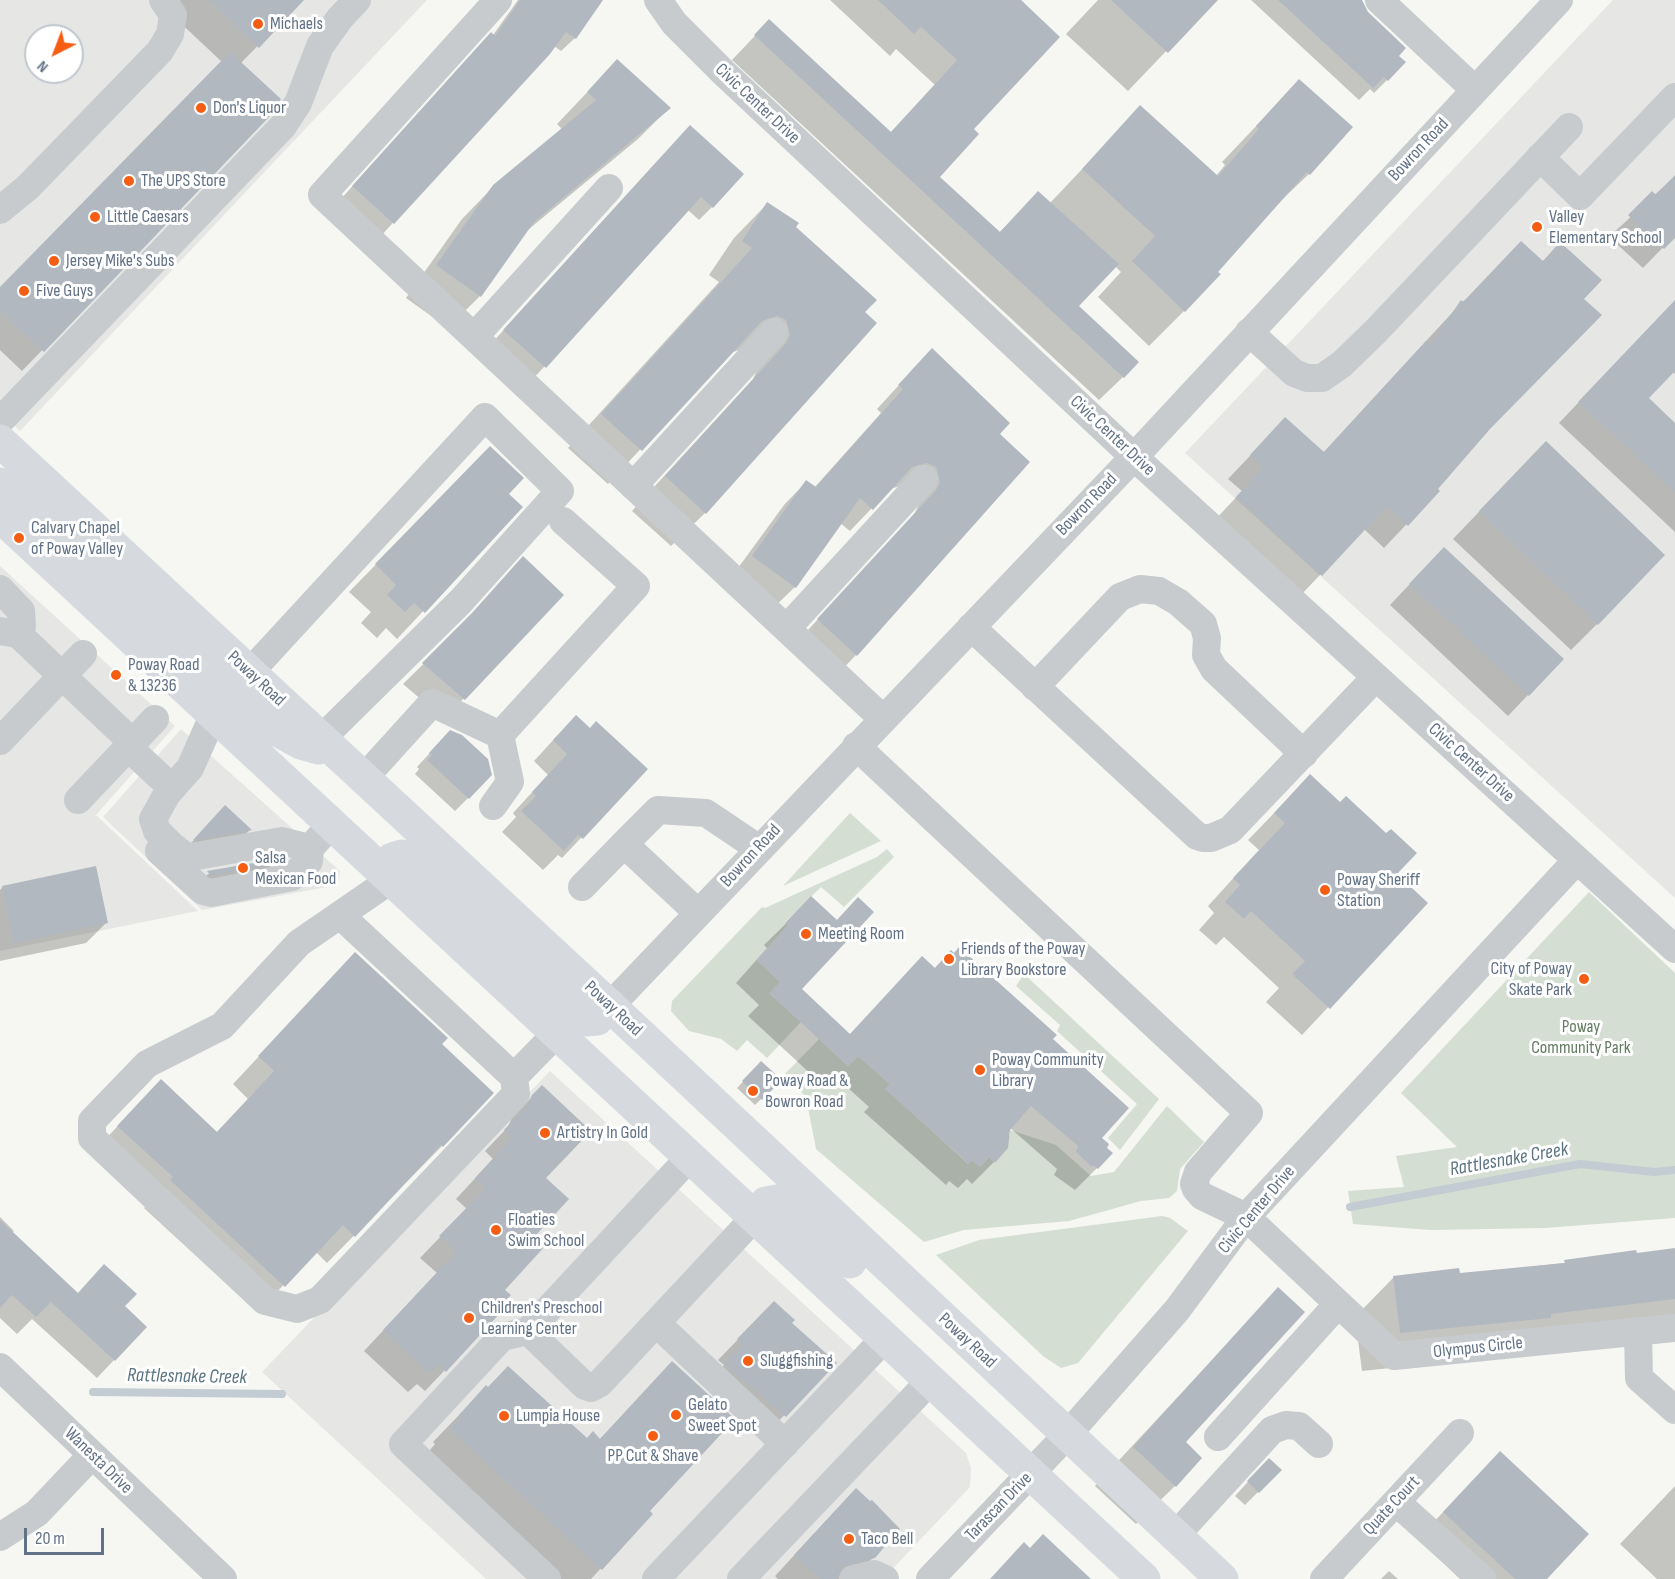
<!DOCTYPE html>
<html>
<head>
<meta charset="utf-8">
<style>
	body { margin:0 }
	#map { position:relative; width:1675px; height:1579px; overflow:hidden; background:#f6f6f2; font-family:"Sofia Sans Condensed",sans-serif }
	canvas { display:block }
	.north { position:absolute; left:24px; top:24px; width:60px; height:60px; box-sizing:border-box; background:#fff; border:2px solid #c0c7cf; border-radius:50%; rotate:222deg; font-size:16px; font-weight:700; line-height:24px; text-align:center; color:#627286 }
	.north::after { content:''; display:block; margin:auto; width:21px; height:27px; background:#f55d13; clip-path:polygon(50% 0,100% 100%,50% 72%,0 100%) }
	.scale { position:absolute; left:24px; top:1528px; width:80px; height:27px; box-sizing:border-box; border:3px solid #627286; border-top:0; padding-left:8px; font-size:18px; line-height:21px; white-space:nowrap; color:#627286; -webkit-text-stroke:4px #fff; paint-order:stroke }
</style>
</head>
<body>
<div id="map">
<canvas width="1675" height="1579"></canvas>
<div class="north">N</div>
<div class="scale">20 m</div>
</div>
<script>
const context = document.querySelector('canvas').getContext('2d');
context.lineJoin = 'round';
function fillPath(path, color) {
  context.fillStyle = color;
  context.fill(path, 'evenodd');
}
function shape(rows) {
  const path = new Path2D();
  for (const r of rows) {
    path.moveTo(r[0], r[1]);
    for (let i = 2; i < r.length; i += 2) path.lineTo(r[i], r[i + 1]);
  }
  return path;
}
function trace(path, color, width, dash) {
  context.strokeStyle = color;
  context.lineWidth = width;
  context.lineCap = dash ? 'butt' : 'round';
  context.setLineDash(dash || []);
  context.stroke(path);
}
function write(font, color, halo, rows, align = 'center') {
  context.font = font + ' "Sofia Sans Condensed",sans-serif';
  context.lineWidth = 6;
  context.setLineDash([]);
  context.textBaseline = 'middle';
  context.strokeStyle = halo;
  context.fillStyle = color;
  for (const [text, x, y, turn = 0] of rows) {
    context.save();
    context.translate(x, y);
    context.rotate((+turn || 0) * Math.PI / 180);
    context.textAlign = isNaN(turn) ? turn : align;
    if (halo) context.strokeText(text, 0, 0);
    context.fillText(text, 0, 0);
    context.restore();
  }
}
fillPath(shape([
	[0,0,427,0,20,431,0,412],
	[36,36,72,36,72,72,36,72],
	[1613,0,1675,0,1675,898,1185,453],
	[0,566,175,726,96,815,198,911,0,951],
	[181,729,340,871,338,885,202,910,103,817],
	[550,1071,966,1453,971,1468,970,1487,883,1579,486,1579,262,1372]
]), '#e6e7e5');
fillPath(shape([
	[850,813,881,841,783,886],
	[887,849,894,857,844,907,821,887,785,922,788,925,757,960,780,982,770,994,801,1022,767,1058,747,1040,737,1051,721,1039,689,1031,671,1011,672,1001,762,907,765,908,877,857],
	[1589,892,1675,973,1675,1218,1545,1228,1430,1230,1353,1224,1348,1191,1404,1187,1396,1156,1457,1147,1401,1093],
	[1024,974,1159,1099,1120,1150,1108,1138,1137,1104,1057,1031,1060,1025,1016,986],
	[819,1039,848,1066,858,1056,890,1084,886,1089,968,1164,972,1160,980,1167,989,1157,995,1163,1006,1150,1001,1145,1010,1135,1010,1130,1056,1145,1091,1176,1114,1172,1167,1106,1204,1142,1180,1169,1177,1191,1169,1198,1141,1201,1069,1221,964,1230,924,1242,816,1149,806,1097,784,1075],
	[1162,1216,1170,1218,1188,1231,1078,1363,1061,1368,1043,1356,936,1255,979,1240]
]), '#d5ded2');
fillPath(shape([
	[156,0,302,0,241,63,269,115,22,371,0,350,0,289,222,62],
	[518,0,597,0,575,38,561,51,554,46,380,237,340,200,478,47,493,35],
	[830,0,1018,0,972,130,938,177,999,233,1038,193,1050,203,1141,107,1216,176,1225,165,1222,162,1299,81,1309,174,1273,208,1184,311,1149,346,1098,297,1121,272,1115,266,1077,306,1123,377,1099,400,732,60,769,21,890,133,935,85,896,49,890,56],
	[1098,0,1215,0,1128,91,1066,34],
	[1251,0,1340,0,1397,56,1387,80,1374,93,1370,89,1359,100],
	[617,61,669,108,638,139,523,234,480,296,448,328,406,298,462,219,494,186,562,129,557,124],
	[677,140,712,207,699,220,688,210,531,381,491,344],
	[1675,176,1675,235,1643,268,1609,237],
	[767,204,874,300,705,513,671,546,632,511,753,379,757,370,742,349,730,353,608,484,568,448,719,282,709,275,734,238],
	[1560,244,1582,299,1489,428,1436,489,1438,491,1384,548,1364,529,1298,598,1214,521,1242,491,1228,479,1285,419,1323,453,1462,302,1542,262],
	[1675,301,1675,374,1672,371,1647,398,1675,425,1675,532,1559,423],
	[910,373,998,434,856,655,834,678,796,643,914,515,918,506,904,485,890,489,850,531,840,523,795,587,772,609,730,579,784,505,806,482,814,488,881,413,877,409],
	[1519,470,1597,624,1571,650,1453,539],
	[464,474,506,494,521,507,397,639,386,628,377,638,361,623,371,612,349,592],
	[1424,569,1562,659,1508,716,1390,605],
	[562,595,444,719,403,684,455,633],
	[590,730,646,769,562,858,558,855,543,870,502,832,516,817,513,813,548,775,534,761,556,737],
	[437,745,468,798,455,811,415,774,419,769,417,767],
	[1310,776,1340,804,1386,835,1395,874,1426,903,1302,1035,1266,1002,1279,988,1224,937,1216,945,1199,930,1214,913,1208,906,1259,850,1248,840],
	[212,820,250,830,237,842,183,852],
	[276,860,263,876,195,887,208,874],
	[3,887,106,923,86,943,0,961,0,890],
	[811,899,836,921,858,899,800,990,849,1035,934,969,951,952,1051,1039,1100,1138,1097,1168,1075,1190,1054,1175,1057,1169,1009,1127,994,1162,972,1184,967,1179,958,1188,949,1181,946,1185,864,1112,869,1107,836,1077,825,1087,748,1016,759,1005,736,983,767,948,764,945],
	[355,954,440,1044,442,1146,327,1263,316,1252,257,1312,144,1208,147,1205,91,1154,161,1081,216,1133,248,1099,233,1084],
	[761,1063,780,1080,755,1105,737,1088],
	[542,1087,544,1178,535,1234,503,1290,445,1370,425,1391,417,1384,408,1392,364,1351,437,1273,420,1258,467,1209,456,1199,493,1159,485,1151,508,1127,512,1117],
	[0,1217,14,1231,12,1233,78,1294,123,1307,114,1360,97,1378,32,1319,17,1334,0,1318],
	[1675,1250,1675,1338,1362,1371,1355,1317,1394,1277,1459,1275],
	[1278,1289,1183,1443,1175,1486,1136,1524,1095,1486],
	[790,1323,835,1363,764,1436,705,1385,724,1365,718,1360,753,1324],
	[672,1363,648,1511,651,1514,591,1579,556,1579,424,1457,435,1444,433,1442,486,1387,586,1440,599,1440],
	[1280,1470,1245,1505,1235,1496,1256,1473],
	[1473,1480,1545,1579,1460,1579,1418,1539],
	[1675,1486,1675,1579,1657,1579,1620,1544],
	[836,1510,874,1557,850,1579,778,1579,775,1576],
	[1389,1571,1398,1579,1381,1579]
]), '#0003');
trace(shape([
	[1350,1207,1580,1164,1654,1172,1675,1170],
	[93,1392,282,1394]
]), '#c2ccd2', 8);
fillPath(shape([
	[209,0,304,0,259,48],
	[520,0,603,0,576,39,566,32,550,54,394,224,352,186,491,32,495,36],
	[878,0,1021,0,1060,37,974,129,979,134,940,177,1000,232,1038,191,1119,264,1079,306,1139,362,1124,378,754,35,769,19,891,132,957,60,921,27,914,34],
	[1111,0,1218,0,1168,53],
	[1278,0,1362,0,1368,12,1406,48,1399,56,1406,62,1388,81,1384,77,1373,88],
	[230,52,281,99,270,116,44,352,0,311,0,287],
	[617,59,671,108,534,222,481,297,436,265,493,185,596,100,587,92],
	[1299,79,1353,127,1310,175,1307,172,1218,272,1221,274,1185,312,1132,261,1155,236,1082,169,1140,105,1218,176,1259,129,1256,126],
	[690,125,744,174,713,208,701,197,546,368,503,330],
	[1675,175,1675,238,1664,249,1628,215,1652,191,1656,195],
	[767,202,799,223,796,227,877,300,865,312,877,323,706,514,665,476,786,343,790,335,786,320,777,316,762,321,642,451,601,414,752,248,742,241],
	[1521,241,1543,261,1560,242,1602,280,1584,299,1602,315,1490,429,1438,489,1440,491,1408,526,1387,506,1322,576,1236,497,1263,467,1250,455,1285,417,1324,452,1426,341,1430,345,1461,300,1463,302],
	[1675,300,1675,371,1649,398,1675,423,1675,492,1578,402],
	[932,348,1010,423,1000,434,1030,462,857,656,817,619,936,490,940,482,936,467,927,463,912,467,873,510,860,498,796,588,752,556,806,480,816,487,903,389,898,385],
	[1546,441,1665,555,1598,625,1479,511],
	[490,446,524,478,509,494,523,507,425,613,414,603,405,612,387,595,396,585,375,564],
	[1444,547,1564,659,1529,696,1409,584],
	[523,556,564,595,465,700,422,663,472,613],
	[576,715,590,728,596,721,648,769,583,839,578,835,564,851,521,811,536,796,532,792,567,754,553,740],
	[450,730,462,735,488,759,492,775,469,799,427,760,432,755,429,753],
	[1310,774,1340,802,1346,796,1386,833,1391,829,1417,853,1397,874,1428,903,1330,1009,1292,974,1305,961,1251,911,1244,919,1225,902,1240,885,1233,878,1285,823,1274,813],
	[225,805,252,830,193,840],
	[277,859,278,863,211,876,207,871],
	[96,866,108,923,14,943,2,886],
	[811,896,837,920,858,897,874,912,802,989,850,1034,922,956,935,968,951,950,954,953,959,947,1057,1035,1053,1039,1129,1108,1102,1138,1109,1144,1107,1148,1113,1153,1098,1169,1093,1165,1092,1167,1076,1152,1078,1146,1031,1106,1010,1130,1008,1148,995,1163,989,1157,980,1167,972,1160,969,1164,885,1089,890,1084,858,1056,848,1066,769,993,780,982,757,960,788,925,785,923],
	[355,952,448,1038,442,1044,494,1093,443,1147,441,1145,355,1237,343,1225,285,1287,170,1180,173,1177,117,1126,161,1079,217,1132,274,1071,258,1056],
	[761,1061,782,1080,762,1100,742,1081],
	[542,1085,591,1131,546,1178,569,1199,537,1234,547,1244,505,1290,511,1295,498,1308,502,1311,446,1372,438,1364,429,1373,383,1330,456,1252,439,1236,486,1188,475,1178,512,1138,504,1130,528,1105,532,1095],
	[0,1220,78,1293,104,1264,137,1294,125,1306,147,1327,115,1361,51,1302,36,1317,12,1295,0,1308],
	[1675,1248,1675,1299,1551,1314,1551,1318,1400,1333,1393,1276,1459,1268,1460,1273,1565,1263,1564,1260,1636,1250,1637,1253],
	[1278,1287,1305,1312,1186,1442,1202,1458,1176,1487,1133,1447],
	[774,1301,795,1320,792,1323,837,1363,786,1417,724,1364,743,1344,737,1339],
	[672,1361,735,1419,650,1511,653,1514,602,1570,450,1429,461,1417,459,1415,486,1385,488,1387,508,1366,587,1438,593,1431,600,1439],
	[1500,1451,1589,1534,1547,1579,1515,1579,1443,1512],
	[1269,1458,1282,1470,1259,1493,1247,1481],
	[856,1488,870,1501,872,1500,900,1529,875,1558,842,1567,837,1579,820,1579,794,1555],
	[1043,1534,1091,1579,990,1579,1024,1542,1030,1548]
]), '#b2b8bf');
trace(shape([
	[498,0,322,195,882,718],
	[658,0,674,23,724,73,1134,457,1675,949],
	[1379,0,1475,90],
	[1540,157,1580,196,1675,97],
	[0,210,28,187,160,51,170,34,173,15,163,0],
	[1249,332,1294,373,1307,378,1322,378,1342,364,1376,331,1569,127],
	[474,337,609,188],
	[0,421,283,126,298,103,320,46,340,18,357,0],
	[633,486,774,332],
	[0,589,21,611,22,627,18,634],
	[971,627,1197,836,1203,838,1211,838,1230,830,1376,677],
	[787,628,924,479],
	[0,631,18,634,133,743],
	[249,673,485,417,560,491,460,602,321,739],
	[1035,687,1120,597,1140,589,1159,591,1178,602,1203,624,1207,638,1206,655,1214,669,1304,754],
	[214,714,190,768,167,794,153,819,157,831,171,845,184,855,191,857,282,841,310,848,332,824],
	[0,741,83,654],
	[856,746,1249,1113,1198,1172,1194,1184,1196,1189,1202,1196,1246,1217,1394,1356,1675,1328],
	[129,748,172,788],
	[363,779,432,703,500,735,636,586,563,521],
	[78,800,155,719],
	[493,806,510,782,500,735],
	[624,844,658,810,706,813,758,848],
	[159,851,203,891,211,893,292,877,309,861,310,848],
	[392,879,299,943,222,1026,147,1064,92,1121,92,1138,265,1301,297,1309,320,1300,516,1094,514,1077],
	[582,887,624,844,697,912],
	[340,915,514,1077,557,1033],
	[610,1006,1134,457,1559,0],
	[690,1157,528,1331,585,1386,591,1388,600,1383,755,1217],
	[656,1323,785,1444],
	[528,1331,502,1337,403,1444,547,1579],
	[1638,1331,1639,1378,1675,1410],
	[0,1367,223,1579],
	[1218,1437,1338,1304],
	[1396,1502,1482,1579],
	[1176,1535,1272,1430,1286,1425,1299,1426,1319,1444],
	[0,1537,37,1513,92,1455],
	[656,1579,885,1338],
	[741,1579,931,1380],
	[853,1579,874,1574,885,1579],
	[930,1579,1068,1434,1177,1310,1246,1217,1577,860],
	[1324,1579,1460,1433]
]), '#c8cbce', 28);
trace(shape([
	[0,441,610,1006,1222,1579],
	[0,484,112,586,134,585,145,576],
	[0,516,1144,1579],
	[114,621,122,612,131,609,147,613,270,726,301,743,319,748],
	[382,870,392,859,402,856,409,858,468,907,503,923],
	[455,925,492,941,506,951,576,1015,586,1020,597,1019,610,1006],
	[755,1217,766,1203,777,1201,795,1213,850,1262]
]), '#d6dadf', 33);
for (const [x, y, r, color] of [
	[258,24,6,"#f55d13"],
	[201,108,6,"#f55d13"],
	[129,181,6,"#f55d13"],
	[95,217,6,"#f55d13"],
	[1537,227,6,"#f55d13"],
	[54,261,6,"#f55d13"],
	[24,291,6,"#f55d13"],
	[19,538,6,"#f55d13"],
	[116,675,6,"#f55d13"],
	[243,868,6,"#f55d13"],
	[1325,890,6,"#f55d13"],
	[806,934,6,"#f55d13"],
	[949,959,6,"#f55d13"],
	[1584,979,6,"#f55d13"],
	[980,1070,6,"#f55d13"],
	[753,1091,6,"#f55d13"],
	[545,1133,6,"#f55d13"],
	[496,1230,6,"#f55d13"],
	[469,1318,6,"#f55d13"],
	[748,1361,6,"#f55d13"],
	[676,1415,6,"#f55d13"],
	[504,1416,6,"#f55d13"],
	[653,1436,6,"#f55d13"],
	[849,1539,6,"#f55d13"]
]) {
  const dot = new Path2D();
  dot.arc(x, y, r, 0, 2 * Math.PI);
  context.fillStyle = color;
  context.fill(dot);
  trace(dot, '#fff', 2);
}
write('18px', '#627286', '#fff', [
	["Michaels",270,24],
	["Don's Liquor",213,108],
	["The UPS Store",141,181],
	["Little Caesars",107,217],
	["Valley",1549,217],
	["Elementary School",1549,238],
	["Jersey Mike's Subs",66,261],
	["Five Guys",36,291],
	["Calvary Chapel",31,528],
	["of Poway Valley",31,549],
	["Poway Road",128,665],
	["& 13236",128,686],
	["Salsa",255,858],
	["Mexican Food",255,879],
	["Poway Sheriff",1337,880],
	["Station",1337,901],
	["Meeting Room",818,934],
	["Friends of the Poway",961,949],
	["Library Bookstore",961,970],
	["City of Poway",1572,969,"right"],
	["Skate Park",1572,990,"right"],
	["Poway Community",992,1060],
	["Library",992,1081],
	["Poway Road &",765,1081],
	["Bowron Road",765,1102],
	["Artistry In Gold",557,1133],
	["Floaties",508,1220],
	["Swim School",508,1241],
	["Children's Preschool",481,1308],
	["Learning Center",481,1329],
	["Sluggfishing",760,1361],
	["Gelato",688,1405],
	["Sweet Spot",688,1426],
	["Lumpia House",516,1416],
	["PP Cut & Shave",653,1456,"center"],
	["Taco Bell",861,1539]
], 'left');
write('18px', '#627286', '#fff', [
	["Civic Center Drive",757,104,43],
	["Bowron Road",1419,150,-47],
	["Civic Center Drive",1112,436,43],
	["Bowron Road",1087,505,-46],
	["Poway Road",256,679,43],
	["Civic Center Drive",1471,763,42],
	["Bowron Road",751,856,-47],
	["Poway Road",613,1009,43],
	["Civic Center Drive",1257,1210,-50],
	["Poway Road",967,1341,43],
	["Olympus Circle",1478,1348,-6],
	["Wanesta Drive",98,1461,44],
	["Quate Court",1392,1506,-47],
	["Tarascan Drive",999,1507,-46]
]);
write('18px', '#647c61', '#fff', [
	["Poway",1581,1027],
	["Community Park",1581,1048]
]);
write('italic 20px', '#5d7583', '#fff', [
	["Rattlesnake Creek",1509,1160,-10],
	["Rattlesnake Creek",187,1377,1]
]);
</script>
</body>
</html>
